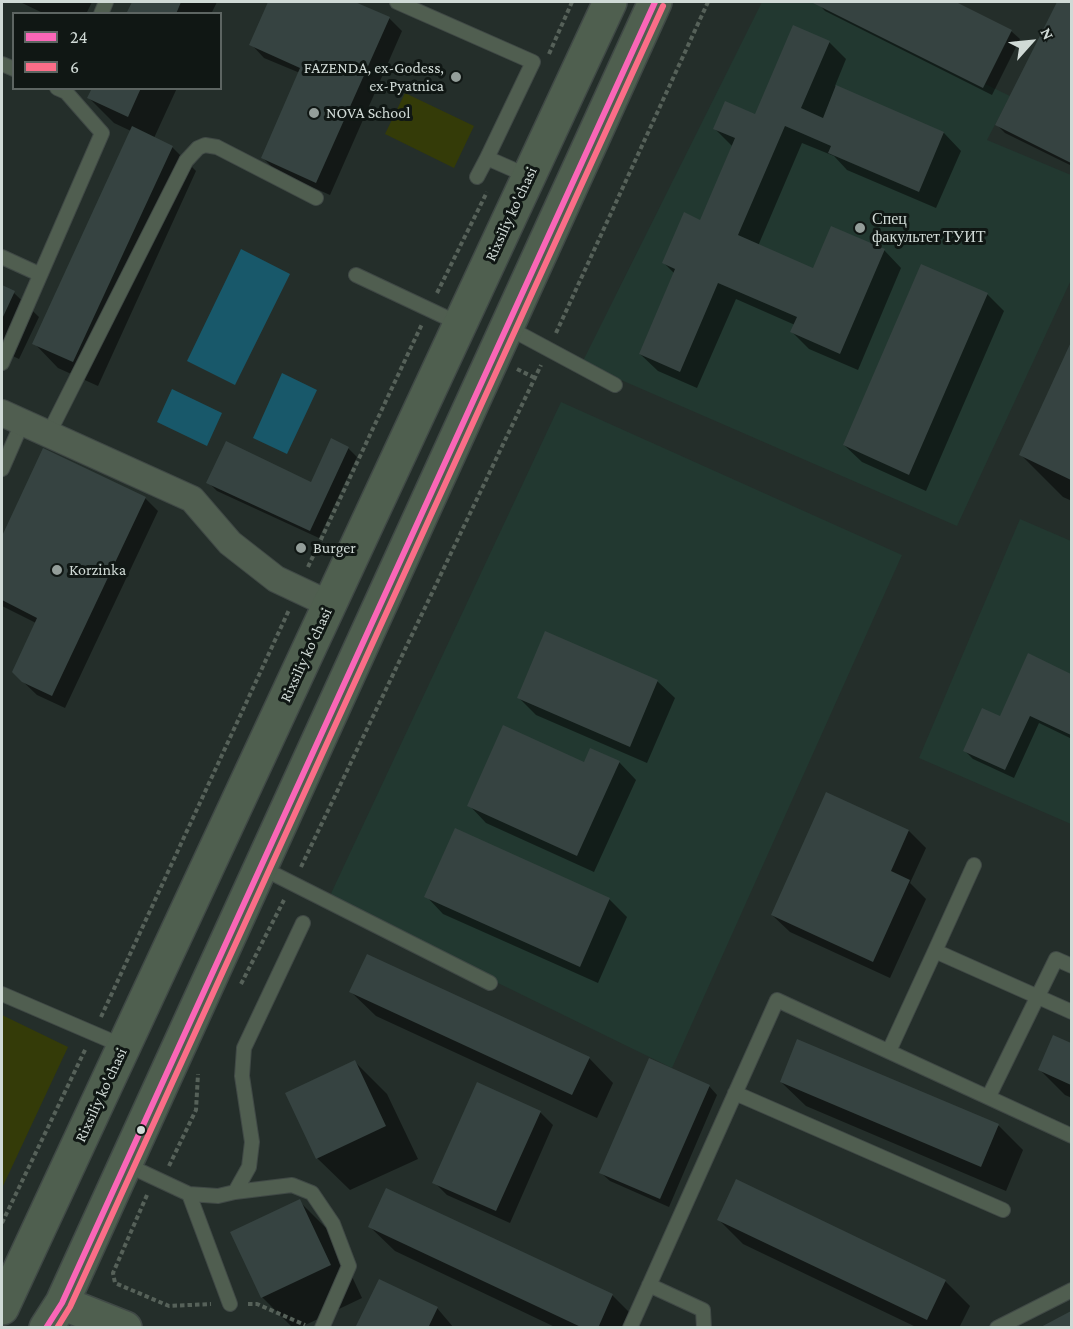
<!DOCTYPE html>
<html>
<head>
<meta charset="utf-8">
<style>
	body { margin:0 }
	#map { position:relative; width:1073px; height:1329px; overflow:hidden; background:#242e2a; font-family:"Crimson Pro",serif }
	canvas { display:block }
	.frame { position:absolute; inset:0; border:3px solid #d0dad6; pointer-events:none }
	.legend { position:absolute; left:12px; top:12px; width:210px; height:78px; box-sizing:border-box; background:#101714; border:2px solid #5d6562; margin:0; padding:8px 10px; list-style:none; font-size:18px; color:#d0dad6 }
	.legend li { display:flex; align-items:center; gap:12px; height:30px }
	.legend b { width:30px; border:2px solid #5d6562 }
	.north { position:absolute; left:1001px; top:12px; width:60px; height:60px; -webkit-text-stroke:4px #101714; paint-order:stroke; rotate:63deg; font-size:16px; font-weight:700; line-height:24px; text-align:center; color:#d0dad6 }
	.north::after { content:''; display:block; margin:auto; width:21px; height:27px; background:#d0dad6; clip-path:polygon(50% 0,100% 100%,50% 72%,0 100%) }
</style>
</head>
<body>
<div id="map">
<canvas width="1073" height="1329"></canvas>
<div class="frame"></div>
<ul class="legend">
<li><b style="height:8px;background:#fa66b7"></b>24</li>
<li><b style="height:8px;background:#fb6d88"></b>6</li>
</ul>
<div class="north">N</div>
</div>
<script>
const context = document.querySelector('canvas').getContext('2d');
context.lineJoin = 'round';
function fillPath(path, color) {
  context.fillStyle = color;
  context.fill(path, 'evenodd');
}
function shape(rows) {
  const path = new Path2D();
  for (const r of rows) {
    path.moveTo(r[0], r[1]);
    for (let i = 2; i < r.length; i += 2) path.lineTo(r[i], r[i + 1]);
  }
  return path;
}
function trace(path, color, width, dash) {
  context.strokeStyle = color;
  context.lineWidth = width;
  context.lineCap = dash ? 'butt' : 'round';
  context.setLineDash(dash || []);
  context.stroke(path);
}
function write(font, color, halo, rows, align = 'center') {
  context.font = font + ' "Crimson Pro",serif';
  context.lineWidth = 6;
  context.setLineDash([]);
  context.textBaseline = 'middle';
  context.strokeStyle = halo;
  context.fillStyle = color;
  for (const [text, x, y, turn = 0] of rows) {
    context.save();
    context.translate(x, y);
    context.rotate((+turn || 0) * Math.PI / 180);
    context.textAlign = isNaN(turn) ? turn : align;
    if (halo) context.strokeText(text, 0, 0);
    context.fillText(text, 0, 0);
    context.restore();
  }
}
fillPath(shape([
	[762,2,816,2,1010,96,987,140,1071,175,1071,280,957,526,582,363],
	[561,402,902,555,672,1068,328,900],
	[1020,519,1071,541,1071,824,919,758]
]), '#223830');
fillPath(shape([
	[405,93,474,126,454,168,385,134],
	[2,1015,68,1047,3,1186,2,1185]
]), '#343b08');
fillPath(shape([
	[241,249,290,274,235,385,187,361],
	[282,373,317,390,287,454,253,438],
	[172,389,222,413,207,446,157,422]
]), '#18586a');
fillPath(shape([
	[20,2,92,2,86,14,45,14],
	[133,2,217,2,211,14,128,14],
	[270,2,352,2,389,18,402,31,330,195,276,171,263,158,300,73,264,58,251,44],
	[817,2,953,2,1011,31,1020,39,992,95,825,11],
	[1058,2,1072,2,1072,166,1005,133,997,125],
	[829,42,846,59,835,86,944,133,961,151,936,208,847,170,834,156,802,143,758,246,814,270,884,250,901,268,858,370,809,349,792,332,795,325,736,299,697,388,658,371,640,354,675,274,664,263,701,222,732,146,715,129,755,116],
	[93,88,177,88,154,138,172,147,196,171,98,386,58,368,34,343,131,131,114,123,89,98],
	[2,287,14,293,39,317,19,359,2,351],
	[987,294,1004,311,926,491,862,462,844,445],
	[1072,348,1072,501,1063,497,1021,455],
	[348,448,357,457,319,538,217,491,208,482,312,484],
	[44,450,145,498,158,511,65,708,37,695,13,672,36,623,2,606,2,540],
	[1029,655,1072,675,1072,739,1039,723,1014,778,973,759,964,750,1001,718],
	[657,681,675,698,647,763,536,715,519,698],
	[619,762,636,780,594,872,486,823,469,805,585,764],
	[827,794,909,831,926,848,910,883,926,899,890,978,790,932,772,915],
	[455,830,609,899,627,917,598,983,443,914,426,896],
	[351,992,589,1058,613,1083,597,1118,376,1016],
	[1054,1037,1072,1045,1072,1098,1065,1095,1040,1070],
	[798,1041,999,1126,1023,1150,1006,1191,806,1106,781,1082],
	[355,1062,387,1094,418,1159,350,1190,317,1158],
	[709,1086,717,1095,669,1207,610,1181,601,1173],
	[540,1112,553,1125,510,1223,447,1195,434,1182],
	[299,1201,332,1234,362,1298,299,1328,293,1328,262,1297],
	[719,1220,945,1281,970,1306,959,1328,918,1328,743,1244],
	[370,1227,612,1295,637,1320,634,1328,557,1328,395,1251],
	[437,1308,454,1328,357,1328]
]), '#0007');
fillPath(shape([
	[132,2,181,2,176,14,126,14],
	[268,2,355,2,390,17,316,183,261,158,300,68,249,45],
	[811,2,956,2,1012,30,983,88],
	[1057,2,1071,2,1071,163,995,125],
	[793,25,830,41,801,108,823,118,836,85,944,132,919,192,828,153,831,146,785,126,738,235,813,268,831,226,885,249,840,354,790,332,797,317,718,283,680,372,639,354,675,269,662,263,684,212,700,220,735,138,713,129,725,101,755,114],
	[92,88,141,88,128,117,87,98],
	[132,126,173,146,73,362,32,344],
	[921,264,988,293,909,475,843,445],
	[2,285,15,291,2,319],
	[1071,342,1071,480,1019,455],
	[331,438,349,447,310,531,206,483,226,441,311,482],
	[43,448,146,497,52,696,22,682,12,672,37,618,2,600,2,536],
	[545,631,658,680,630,747,517,698],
	[1028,653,1071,674,1071,735,1030,716,1005,770,963,751,982,708,1000,716],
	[503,725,584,762,590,748,620,761,577,856,467,806],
	[826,792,909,830,891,871,910,880,873,962,771,915],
	[455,828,610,898,580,967,424,897],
	[367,954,590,1057,572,1095,349,992],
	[1053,1035,1071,1043,1071,1085,1038,1070],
	[797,1039,999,1124,981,1167,780,1082],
	[649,1058,710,1085,660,1199,599,1173],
	[355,1060,386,1126,316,1159,285,1093],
	[477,1082,541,1111,496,1211,432,1183],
	[736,1179,946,1280,927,1320,717,1220],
	[386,1188,613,1294,598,1328,583,1328,368,1227],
	[300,1199,331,1265,261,1298,230,1232],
	[379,1279,438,1307,428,1328,355,1328],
	[1071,1311,1071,1328,1039,1328]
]), '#364341');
const service = shape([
	[397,2,533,62,487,158,528,176],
	[101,14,106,2],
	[2,64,14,69],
	[477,177,487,158],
	[2,257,39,274],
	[356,275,460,324],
	[507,327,615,385],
	[2,363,102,133,66,92,57,88],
	[48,435,186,161,198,148,205,145,217,147,316,198],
	[2,469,22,423],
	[260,867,490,983],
	[935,951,974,865],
	[2,994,123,1046],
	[889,1051,935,951,1072,1012],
	[735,1093,1003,1210],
	[989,1096,1056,959,1072,966],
	[125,1164,189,1194,218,1196,235,1192,249,1167,252,1142,242,1076,244,1048,303,923],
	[235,1192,292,1185,312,1193,333,1224,349,1266,322,1328],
	[189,1194,230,1304],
	[649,1285,703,1310,704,1328],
	[630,1328,777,1000,1072,1136],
	[997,1328,1072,1290]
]);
const minor = shape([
	[2,413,192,499,230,543,276,579,329,604]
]);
const secondary = shape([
	[62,1303,125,1328],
	[2,1308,610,2],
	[46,1328,62,1303,655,2]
]);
trace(service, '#404946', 16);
trace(minor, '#404946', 28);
trace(secondary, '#404946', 36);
trace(shape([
	[549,54,572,2],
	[437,293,487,192],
	[556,333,708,2],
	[517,369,535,378],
	[308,567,422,324],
	[301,867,541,365],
	[241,984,284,900],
	[101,1017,289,610],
	[169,1166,196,1110,198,1074],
	[147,1195,113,1273,115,1283,169,1306,211,1304],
	[2,1223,86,1048],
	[248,1304,257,1304,305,1325]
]), '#566159', 4, [4.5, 3]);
trace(service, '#505e50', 14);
trace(minor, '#505e50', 26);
trace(secondary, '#4f5f4f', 33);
trace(shape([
	[46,1328,62,1303,655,2]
]), '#fa66b7', 6);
trace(shape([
	[57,1328,70,1307,663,6]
]), '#fb6d88', 6);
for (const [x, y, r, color] of [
	[456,77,6,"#949e9a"],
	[314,113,6,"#949e9a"],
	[860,228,6,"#949e9a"],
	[301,548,6,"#949e9a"],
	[57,570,6,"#949e9a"],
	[141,1130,5,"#d0dad6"]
]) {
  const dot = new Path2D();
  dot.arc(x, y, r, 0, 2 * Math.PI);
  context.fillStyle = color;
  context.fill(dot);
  trace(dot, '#101714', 2);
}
write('16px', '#d0dad6', '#101714', [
	["FAZENDA, ex-Godess,",444,68,"right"],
	["ex-Pyatnica",444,86,"right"],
	["NOVA School",326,113],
	["Спец",872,219],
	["факультет ТУИТ",872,237],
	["Burger",313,548],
	["Korzinka",69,570]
], 'left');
write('16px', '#d0dad6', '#101714', [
	["Rixsiliy ko'chasi",511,214,-65],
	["Rixsiliy ko'chasi",306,655,-65],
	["Rixsiliy ko'chasi",101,1095,-65]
]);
</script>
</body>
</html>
